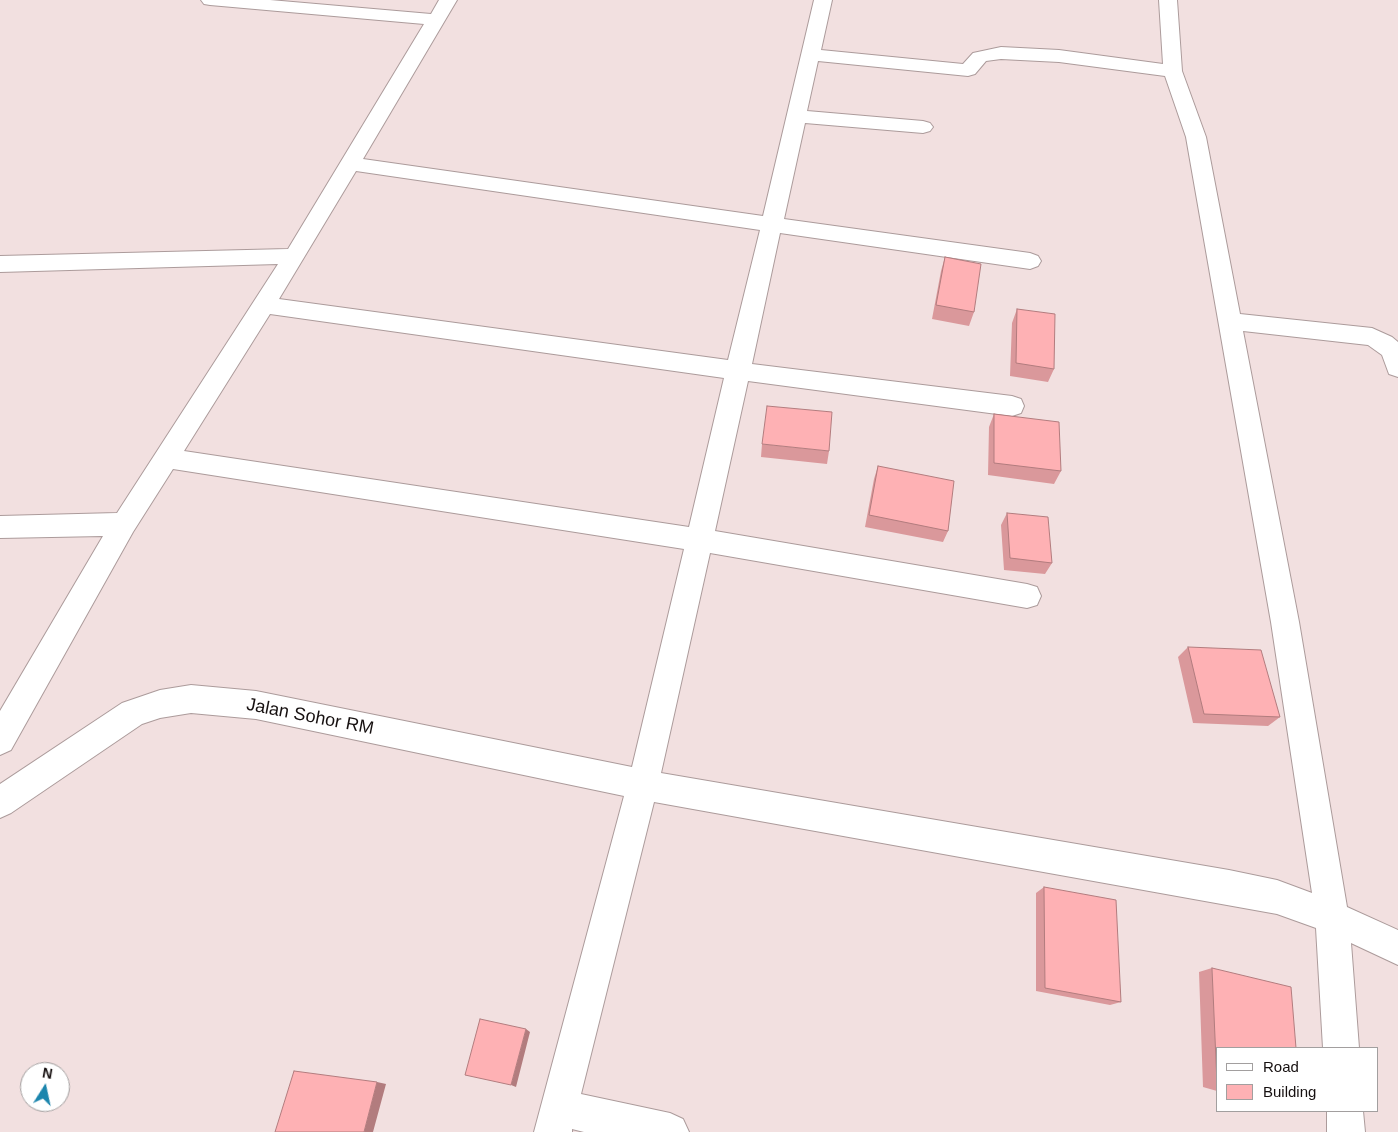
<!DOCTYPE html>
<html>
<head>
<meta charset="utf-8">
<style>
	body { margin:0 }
	#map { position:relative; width:1398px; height:1132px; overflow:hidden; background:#f2e0e0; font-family:Arial,sans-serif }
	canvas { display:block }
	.legend { position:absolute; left:1216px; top:1047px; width:162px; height:65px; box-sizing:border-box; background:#fff; border:1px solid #a29f9f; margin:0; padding:6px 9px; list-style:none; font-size:15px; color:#161010 }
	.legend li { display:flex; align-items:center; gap:10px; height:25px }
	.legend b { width:25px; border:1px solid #a29f9f }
	.north { position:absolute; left:20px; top:1062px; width:50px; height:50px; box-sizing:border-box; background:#fff; border:1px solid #a29f9f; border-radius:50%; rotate:10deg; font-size:14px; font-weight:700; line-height:20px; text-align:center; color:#161010 }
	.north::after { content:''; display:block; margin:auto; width:18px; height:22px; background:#1b85ad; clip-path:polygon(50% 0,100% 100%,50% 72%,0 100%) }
</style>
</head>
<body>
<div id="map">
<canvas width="1398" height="1132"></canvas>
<ul class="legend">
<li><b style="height:6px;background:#fff"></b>Road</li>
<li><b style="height:14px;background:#feb1b4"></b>Building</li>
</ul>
<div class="north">N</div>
</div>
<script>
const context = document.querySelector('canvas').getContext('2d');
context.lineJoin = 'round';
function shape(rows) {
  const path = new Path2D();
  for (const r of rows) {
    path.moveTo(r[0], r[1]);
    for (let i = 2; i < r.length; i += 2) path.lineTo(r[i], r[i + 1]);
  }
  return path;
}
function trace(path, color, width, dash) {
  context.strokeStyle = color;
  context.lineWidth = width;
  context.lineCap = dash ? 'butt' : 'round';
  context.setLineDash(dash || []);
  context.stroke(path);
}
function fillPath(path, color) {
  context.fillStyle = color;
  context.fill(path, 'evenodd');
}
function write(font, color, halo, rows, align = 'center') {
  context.font = font + ' Arial,sans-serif';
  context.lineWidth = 4;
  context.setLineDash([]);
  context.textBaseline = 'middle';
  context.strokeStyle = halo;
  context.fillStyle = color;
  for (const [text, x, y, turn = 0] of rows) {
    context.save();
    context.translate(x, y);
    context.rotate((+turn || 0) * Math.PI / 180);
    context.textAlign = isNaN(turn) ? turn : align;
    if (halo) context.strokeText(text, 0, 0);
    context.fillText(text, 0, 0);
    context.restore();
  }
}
const minor = shape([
	[201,0,270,0,431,14,439,0,457,0,363,159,763,216,814,0,832,0,821,50,963,64,973,53,1001,47,1059,50,1163,64,1159,0,1177,0,1182,71,1206,137,1240,314,1372,328,1392,337,1398,342,1398,377,1389,374,1382,355,1368,345,1243,331,1299,622,1347,907,1398,930,1398,965,1351,943,1359,1048,1323,1048,1316,928,1277,914,654,802,581,1094,670,1113,683,1119,689,1132,584,1132,572,1129,572,1132,534,1132,624,796,256,719,191,713,160,718,142,724,11,813,0,818,0,784,122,703,160,690,191,685,256,691,632,767,684,549,173,469,133,532,11,750,0,755,0,711,103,536,0,538,0,516,117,513,278,264,0,272,0,256,288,249,424,24,210,5,204,4,201,0],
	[1001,59,1059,62,1165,76,1186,137,1271,622,1312,893,1277,880,1229,870,661,773,710,553,1027,608,1037,605,1041,596,1037,587,1027,584,715,531,748,381,1012,416,1021,413,1024,406,1021,399,1012,396,752,364,780,233,1030,269,1038,266,1041,261,1038,256,1030,253,784,219,805,123,923,133,930,131,933,127,930,123,923,121,807,111,818,61,968,76,975,74,986,61,1001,59],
	[356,171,760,230,728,360,279,299,356,171],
	[270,314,724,378,689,527,184,451,270,314],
	[1327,1111,1363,1111,1365,1132,1327,1132,1327,1111]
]);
trace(minor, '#ac9b9b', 2);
fillPath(minor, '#fff');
fillPath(shape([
	[945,257,974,312,969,326,932,319,941,271],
	[1017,309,1054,369,1048,382,1010,376,1012,323],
	[994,414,1061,471,1054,484,988,475,989,427],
	[762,444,829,451,827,464,761,457],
	[878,466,948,531,943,542,865,527,874,479],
	[1007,513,1052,563,1045,574,1004,570,1001,525],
	[1188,647,1280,717,1268,726,1193,723,1178,657],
	[1044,887,1121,1002,1110,1005,1036,991,1036,893],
	[1212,968,1217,1048,1217,1091,1203,1087,1199,972]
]), '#da989b');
fillPath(shape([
	[526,1029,530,1032,516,1087,511,1085],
	[377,1082,386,1084,373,1132,364,1132]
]), '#b27c7e');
const building = shape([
	[945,257,981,264,974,312,936,305,945,257],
	[1017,309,1055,314,1054,369,1016,363,1017,309],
	[767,406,832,412,829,451,762,444,767,406],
	[994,414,1059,422,1061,471,994,463,994,414],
	[878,466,954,481,948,531,869,515,878,466],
	[1007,513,1048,517,1052,563,1010,558,1007,513],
	[1188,647,1261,650,1280,717,1204,714,1188,647],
	[1044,887,1116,900,1121,1002,1045,988,1044,887],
	[1212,968,1291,987,1296,1048,1217,1048,1217,1084,1212,968],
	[480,1019,526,1029,511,1085,465,1075,480,1019],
	[294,1071,377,1082,364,1132,275,1132,294,1071]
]);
fillPath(building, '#feb1b4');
trace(building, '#b27c7e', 1);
write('18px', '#161010', '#fff', [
	["Jalan Sohor RM",310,717,11]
]);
</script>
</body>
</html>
